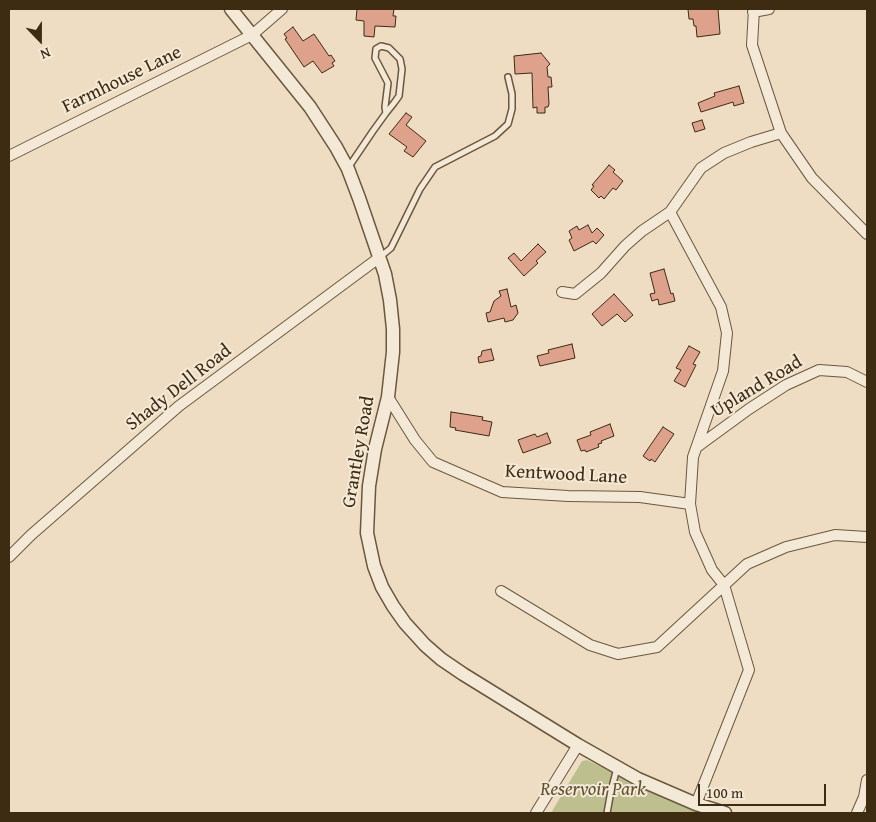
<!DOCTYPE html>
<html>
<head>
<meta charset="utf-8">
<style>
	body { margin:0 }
	#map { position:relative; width:876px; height:822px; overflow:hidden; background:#eeddc2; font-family:"Gentium Book Plus",serif }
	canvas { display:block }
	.frame { position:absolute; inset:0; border:10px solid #3d2b12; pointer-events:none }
	.north { position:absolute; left:15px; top:15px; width:50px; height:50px; -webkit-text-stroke:4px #f4e9d7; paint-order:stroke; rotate:158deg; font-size:14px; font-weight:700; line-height:20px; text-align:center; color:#3d2b12 }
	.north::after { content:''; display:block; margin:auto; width:18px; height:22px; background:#3d2b12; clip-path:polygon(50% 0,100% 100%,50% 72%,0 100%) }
	.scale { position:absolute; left:698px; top:784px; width:128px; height:22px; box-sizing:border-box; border:2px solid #3d2b12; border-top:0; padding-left:6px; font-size:15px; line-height:18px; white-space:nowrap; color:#3d2b12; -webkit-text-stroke:4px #f4e9d7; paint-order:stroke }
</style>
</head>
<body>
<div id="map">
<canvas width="876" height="822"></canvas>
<div class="frame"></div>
<div class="north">N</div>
<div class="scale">100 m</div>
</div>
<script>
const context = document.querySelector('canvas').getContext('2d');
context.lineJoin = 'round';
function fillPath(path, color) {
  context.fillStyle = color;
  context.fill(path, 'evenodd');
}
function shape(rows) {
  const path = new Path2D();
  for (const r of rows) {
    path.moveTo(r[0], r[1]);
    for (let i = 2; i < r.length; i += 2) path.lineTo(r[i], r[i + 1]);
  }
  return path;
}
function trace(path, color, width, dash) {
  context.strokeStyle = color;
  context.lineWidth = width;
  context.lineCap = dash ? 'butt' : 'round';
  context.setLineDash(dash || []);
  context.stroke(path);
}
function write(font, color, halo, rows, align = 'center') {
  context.font = font + ' "Gentium Book Plus",serif';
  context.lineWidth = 4;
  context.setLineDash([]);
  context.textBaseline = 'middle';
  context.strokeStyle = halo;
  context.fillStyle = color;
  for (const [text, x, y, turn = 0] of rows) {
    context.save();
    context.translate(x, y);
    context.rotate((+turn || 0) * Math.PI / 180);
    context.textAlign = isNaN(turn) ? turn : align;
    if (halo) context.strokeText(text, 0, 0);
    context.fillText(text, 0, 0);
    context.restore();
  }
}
fillPath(shape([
	[587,760,643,787,706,813,551,813,582,761]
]), '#bebf8f');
const building = shape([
	[357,9,394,9,393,16,396,16,395,27,375,26,374,37,364,36,364,21,356,20,357,9],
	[688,9,718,9,720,34,697,37,696,26,694,26,693,19,689,19,688,9],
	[293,27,303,41,314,34,329,56,331,55,335,61,332,63,334,66,322,73,313,61,304,67,285,39,287,38,284,34,293,27],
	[541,53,550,64,547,67,548,77,551,77,552,87,548,87,549,104,548,107,545,107,545,113,537,113,537,107,533,108,532,73,515,74,514,56,541,53],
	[739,86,744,103,734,106,733,102,701,112,698,103,715,96,714,93,739,86],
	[406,113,412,117,406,125,426,141,413,157,404,151,407,147,389,134,406,113],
	[702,120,705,129,695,132,692,123,702,120],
	[609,165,615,170,613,172,623,181,616,190,613,188,604,199,601,196,599,198,591,190,594,186,592,185,609,165],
	[588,225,592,233,597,228,604,235,596,244,593,241,574,251,569,240,572,238,569,231,577,226,579,230,588,225],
	[538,244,546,252,536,261,538,263,524,276,508,258,514,253,521,261,538,244],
	[664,269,671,294,673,293,675,301,659,305,658,299,652,301,650,294,655,293,650,273,664,269],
	[507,289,511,307,516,305,518,313,513,320,505,322,504,318,488,322,486,313,490,312,494,301,501,296,499,291,507,289],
	[614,294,633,315,625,322,617,314,602,326,592,314,614,294],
	[572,344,575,358,540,366,537,356,549,353,548,350,572,344],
	[689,346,700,352,693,364,696,365,685,387,674,381,681,370,676,368,689,346],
	[491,349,494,360,479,363,478,357,481,356,482,351,491,349],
	[451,412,483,417,482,420,492,422,489,436,455,430,456,428,450,427,451,412],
	[610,424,614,436,601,441,602,443,598,444,599,447,586,452,585,450,581,451,577,440,591,435,590,432,610,424],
	[663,427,674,434,655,462,651,459,650,461,643,456,663,427],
	[547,433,551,443,523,453,518,440,535,434,537,437,547,433]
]);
fillPath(building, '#dea28c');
trace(building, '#3d2b12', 1);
const service = shape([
	[348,168,373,131,386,113,394,103,399,96,402,69,400,59,389,48,381,46,376,49,375,58,388,83,385,107,386,113],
	[380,257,391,248,420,189,435,167,495,136,508,124,512,109,512,94,508,77],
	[607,813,611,791,617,768]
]);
const minor = shape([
	[754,9,752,45,781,133,812,178,867,234],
	[753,12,769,9],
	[9,156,252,35,282,9],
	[670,212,721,307,727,333,723,371,693,457,690,504,695,532,712,570,724,585,749,670,696,804],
	[562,292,575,294,601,273,625,246,642,231,670,212,701,168,724,153,751,142,781,133],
	[388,397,415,440,433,462,502,492,568,496,640,497,690,504],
	[697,447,749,409,786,385,819,370,847,372,867,382],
	[9,557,31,535,179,406,380,257],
	[501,591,590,645,618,654,657,647,747,564,786,547,835,535,867,537],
	[536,813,578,745],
	[857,813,864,797,867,780]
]);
const tertiary = shape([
	[231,9,310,107,336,147,348,169,359,198,385,274,390,300,393,329,393,352,388,397,375,449,369,486,367,533,374,566,382,587,393,606,405,623,425,645,441,659,463,674,578,745,638,779,696,804,725,813]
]);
trace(service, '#69583e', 8);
trace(minor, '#69583e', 12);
trace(tertiary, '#69583e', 15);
trace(service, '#f4e9d7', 5);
trace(minor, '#f4e9d7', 10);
trace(tertiary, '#f4e9d7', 12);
write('19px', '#3d2b12', '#f4e9d7', [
	["Farmhouse Lane",122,80,-26],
	["Upland Road",757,387,-31],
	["Shady Dell Road",179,388,-38],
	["Grantley Road",359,452,-80],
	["Kentwood Lane",566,475,3]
]);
write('italic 19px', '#5d5031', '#f4e9d7', [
	["Reservoir Park",593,790]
]);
</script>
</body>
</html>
